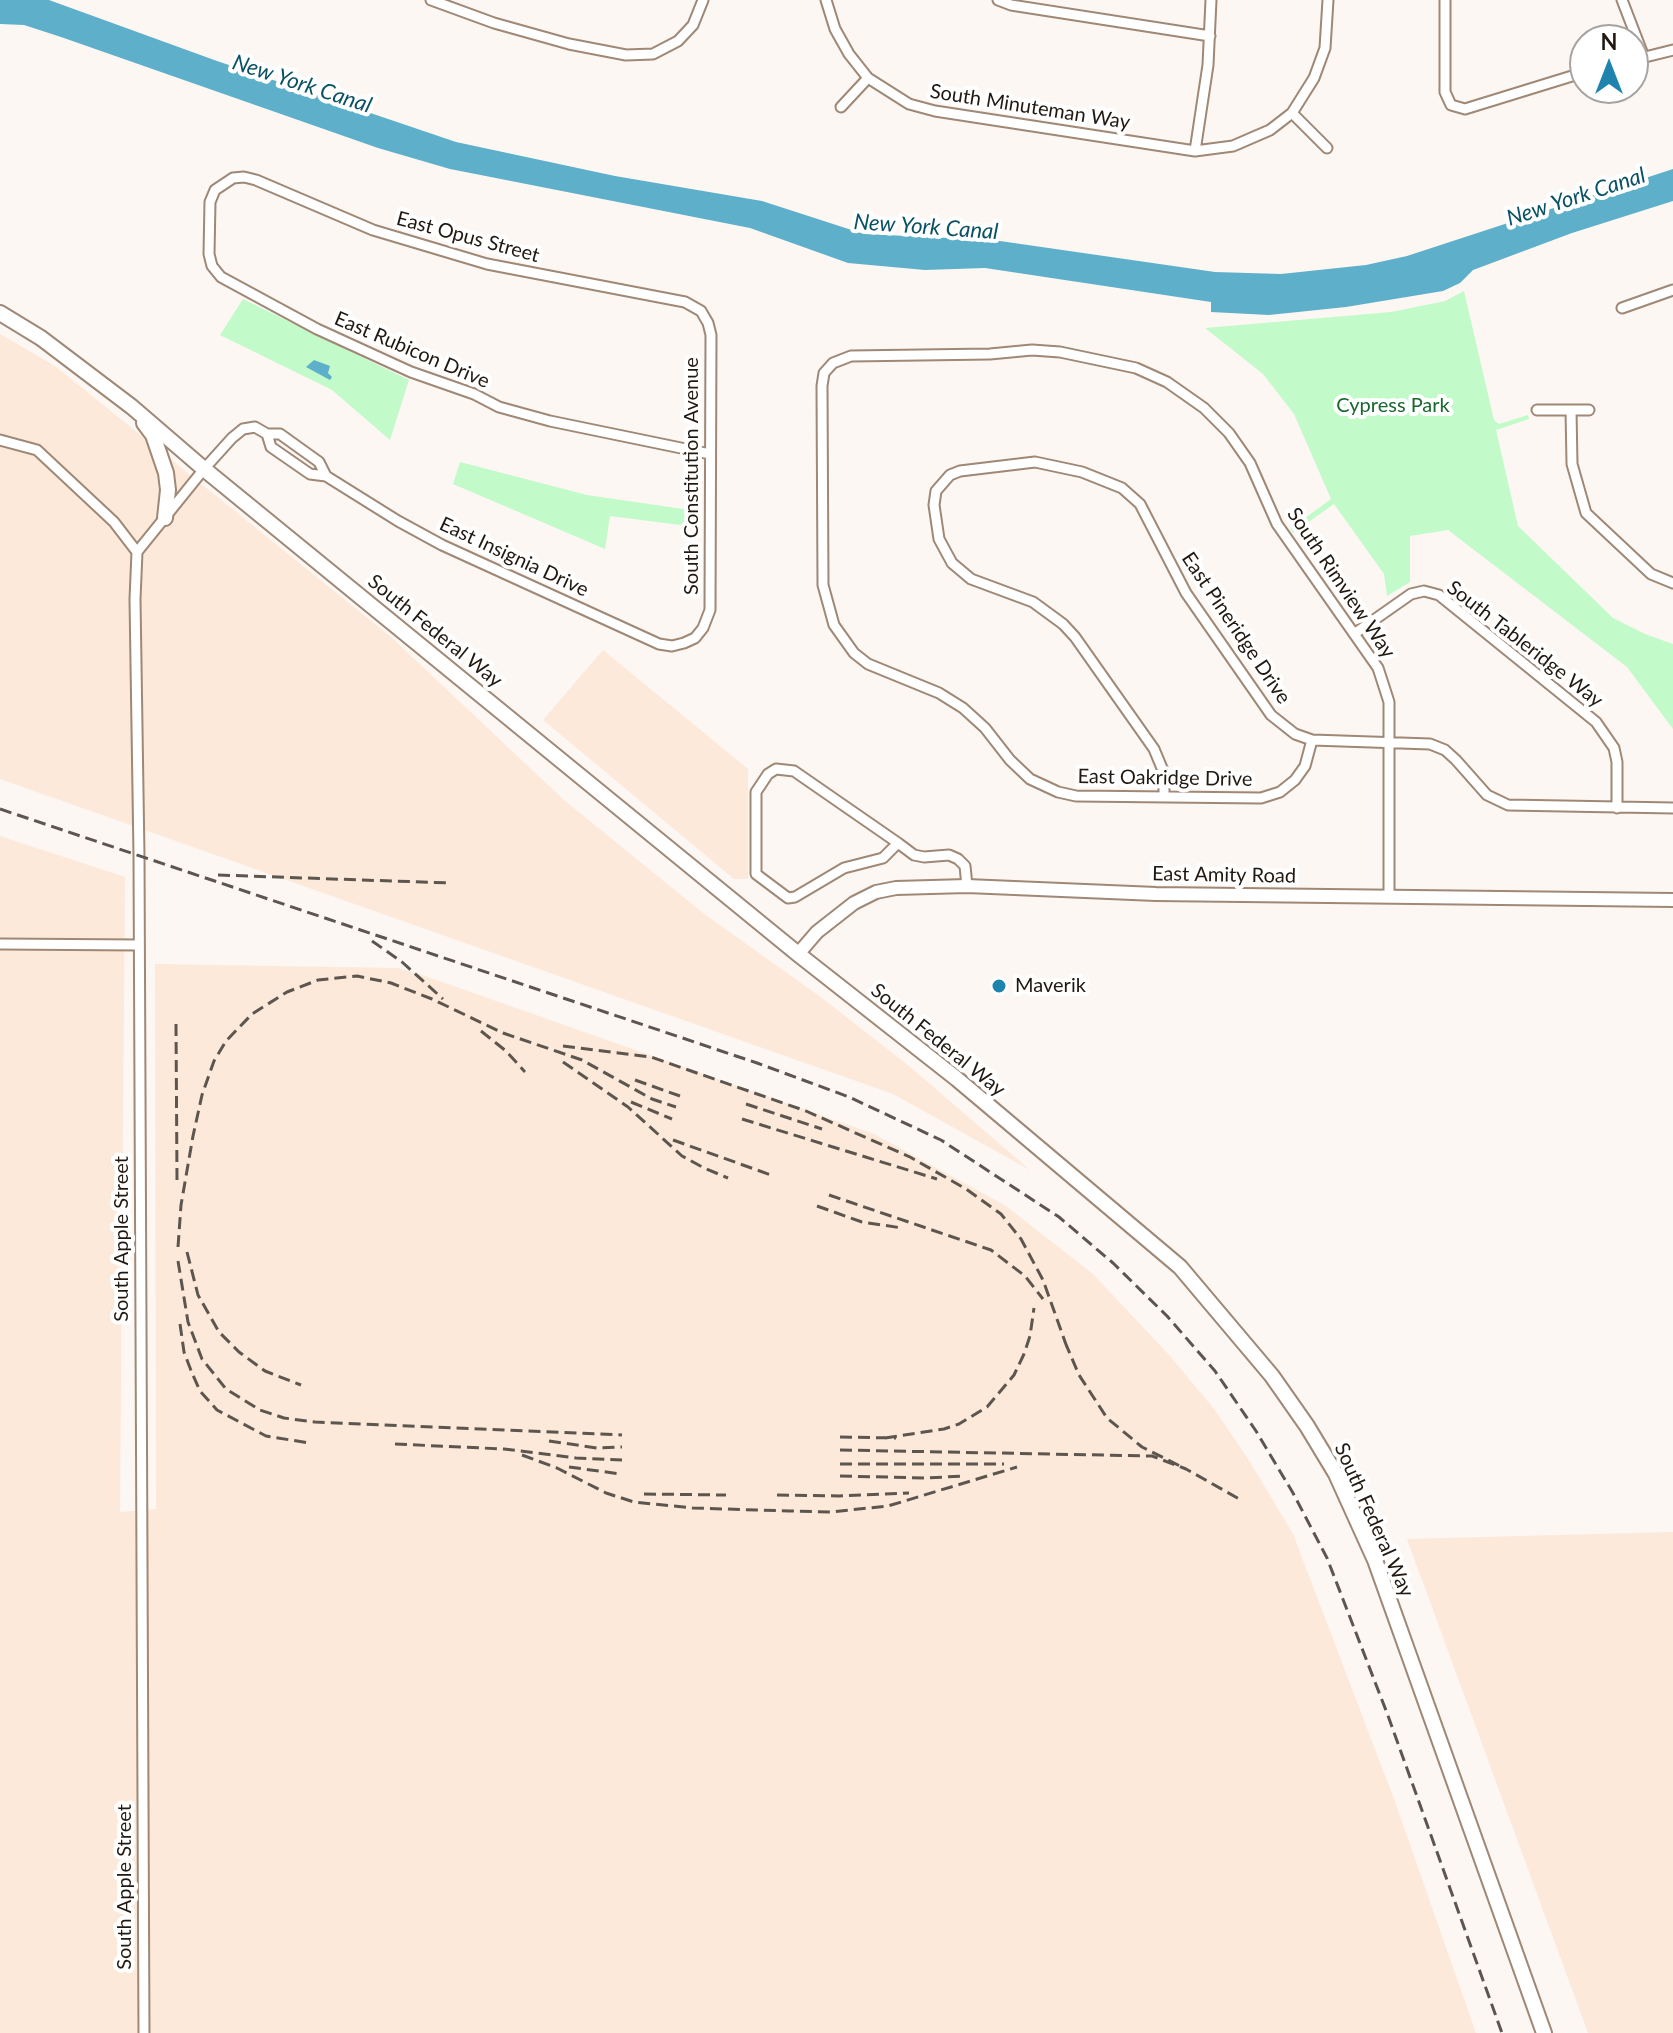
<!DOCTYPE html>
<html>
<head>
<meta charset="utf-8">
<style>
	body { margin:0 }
	#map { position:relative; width:1673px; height:2033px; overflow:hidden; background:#fcf7f3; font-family:Lato,sans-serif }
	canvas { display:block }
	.north { position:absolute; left:1569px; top:24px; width:80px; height:80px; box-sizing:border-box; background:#fff; border:2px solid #a6a3a0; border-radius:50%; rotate:0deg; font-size:22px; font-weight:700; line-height:32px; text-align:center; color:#211911 }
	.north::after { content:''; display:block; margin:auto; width:28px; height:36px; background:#1e83ad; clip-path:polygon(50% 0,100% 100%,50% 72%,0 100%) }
</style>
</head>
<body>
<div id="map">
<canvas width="1673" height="2033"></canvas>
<div class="north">N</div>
</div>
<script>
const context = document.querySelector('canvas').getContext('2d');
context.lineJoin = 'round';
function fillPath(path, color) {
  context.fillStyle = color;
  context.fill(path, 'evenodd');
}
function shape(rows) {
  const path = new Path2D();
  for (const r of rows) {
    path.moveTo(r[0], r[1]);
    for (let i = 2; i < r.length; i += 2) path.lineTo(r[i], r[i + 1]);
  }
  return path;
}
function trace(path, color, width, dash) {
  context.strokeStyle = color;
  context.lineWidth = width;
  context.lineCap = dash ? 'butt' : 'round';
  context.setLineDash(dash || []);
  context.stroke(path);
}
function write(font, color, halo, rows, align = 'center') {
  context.font = font + ' Lato,sans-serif';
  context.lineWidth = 8;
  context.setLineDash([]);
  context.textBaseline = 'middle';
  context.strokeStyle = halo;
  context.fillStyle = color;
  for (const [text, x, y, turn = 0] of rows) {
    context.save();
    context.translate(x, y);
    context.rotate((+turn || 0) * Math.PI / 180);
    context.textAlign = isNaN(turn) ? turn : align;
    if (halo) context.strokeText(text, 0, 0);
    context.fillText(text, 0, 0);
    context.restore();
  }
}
fillPath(shape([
	[0,334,55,366,391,637,564,800,703,913,822,998,909,1066,1030,1170,893,1094,0,779],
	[603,650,748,769,748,879,734,879,543,720],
	[0,836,125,877,120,1512,156,1509,155,964,398,968,428,977,874,1134,1006,1206,1093,1274,1170,1356,1215,1410,1250,1462,1293,1534,1394,1799,1476,2033,0,2033],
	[1673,1532,1673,2033,1588,2033,1407,1539]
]), '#fce9da');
fillPath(shape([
	[1464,291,1494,420,1499,424,1528,415,1529,419,1496,430,1518,526,1613,618,1645,634,1673,644,1673,729,1627,667,1448,530,1410,536,1410,582,1387,596,1384,574,1334,504,1293,533,1290,529,1331,499,1294,414,1263,374,1205,328,1391,312,1445,301],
	[243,299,409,380,390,440,332,390,220,335],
	[460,462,587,495,697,511,696,527,610,516,605,549,453,484]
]), '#c3faca');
fillPath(shape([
	[0,0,49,0,217,61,456,142,615,176,762,201,864,234,993,240,1215,272,1281,274,1366,265,1407,256,1673,169,1673,201,1572,233,1473,270,1460,283,1443,291,1346,307,1269,315,1211,312,1211,302,985,268,925,270,848,263,750,228,450,169,378,148,61,37,24,25,0,24],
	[314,360,330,366,328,373,332,377,330,380,306,367]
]), '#5eafc9');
const minor = shape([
	[431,0,494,23,569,44,626,55,653,54,678,41,693,25,703,0],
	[826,0,835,29,849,54,868,78,909,104,935,111,1195,151,1233,146,1270,130,1292,113,1314,78,1325,48,1328,0],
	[998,0,1011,5,1210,36],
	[1445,0,1445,92,1451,105,1465,109,1585,72],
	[1622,0,1644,57],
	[1633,60,1673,50],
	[841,107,868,78],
	[1292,113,1327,148],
	[1195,151,1208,65,1211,0],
	[1622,308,1673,290],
	[1537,410,1589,410],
	[1571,410,1572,464,1586,513,1651,574,1673,583],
	[0,440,37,450,114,522,137,552],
	[326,476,398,521,442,545,659,644,672,646,684,643,695,638,703,628,710,610,711,335,708,323,701,311,685,302,487,264,373,230,256,180,244,177,233,178,215,190,210,202,209,254,212,266,221,277,317,329,411,372,474,394,499,407,550,421,710,454],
	[1354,634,1411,594,1424,591,1439,595,1596,722,1614,748,1617,762,1617,808],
	[1312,740,1305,766,1295,780,1280,792,1261,798,1076,796,1058,792,1030,779,1010,760,985,728,963,708,939,693,868,664,854,653,834,625,823,585,822,386,824,373,833,363,851,356,990,354,1032,350,1060,352,1136,368,1167,382,1204,408,1229,433,1250,463,1277,524,1378,668,1389,702,1389,897],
	[1164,796,1164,773,1154,749,1075,637,1063,624,1033,602,971,579,952,563,939,539,934,505,936,491,950,475,960,471,1035,462,1082,472,1122,488,1140,504,1186,593,1271,715,1295,734,1312,740,1430,744,1445,750,1456,760,1487,795,1508,805,1673,808],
	[898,843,883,858,844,868,795,897,788,898,756,874,756,792,768,774,776,769,794,771,898,843,914,855,924,857,949,855,958,859,965,866,967,886],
	[0,944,139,945],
	[144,2033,139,856,135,599,137,552,204,469,232,438,243,429,255,427,267,434,280,434,319,462,326,476,310,474,271,447,267,434]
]);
const tertiary = shape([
	[798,954,817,932,854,903,876,892,896,888,967,886,1156,894,1673,900]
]);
const secondary = shape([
	[0,313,41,338,132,407,204,469,798,954,957,1079,1180,1267,1272,1376,1307,1426,1336,1474,1375,1560,1544,2033],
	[144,423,153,435,166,473,168,490,165,518]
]);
trace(minor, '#9f8875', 13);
trace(tertiary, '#9f8875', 16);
trace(secondary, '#9f8875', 18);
trace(minor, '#fff', 9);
trace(tertiary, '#fff', 12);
trace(secondary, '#fff', 14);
trace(shape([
	[0,809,757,1063,849,1097,941,1140,1059,1217,1113,1263,1167,1316,1215,1371,1256,1431,1293,1493,1327,1558,1387,1713,1502,2033],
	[218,875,450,883],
	[372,941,402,962,443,999],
	[176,1024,177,1180],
	[481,1031,506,1051,525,1072],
	[563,1046,651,1057,806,1111,910,1157,966,1189,1001,1214,1021,1239,1043,1280,1068,1350],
	[563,1062,628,1107,682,1156,704,1168,728,1178],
	[635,1080,680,1096],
	[631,1102,672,1119],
	[746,1104,822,1129],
	[742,1119,937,1179],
	[673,1140,771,1175],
	[829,1195,991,1250,1025,1276,1043,1299],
	[817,1206,862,1222,902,1228],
	[178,1247,181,1205,193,1136,202,1095,214,1061,226,1041,252,1014,287,992,318,980,357,976,391,983,432,999,503,1033,582,1060,652,1099,676,1107],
	[187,1252,198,1295,219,1332,239,1352,265,1371,301,1385],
	[178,1261,188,1322,202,1359,226,1389,260,1410,284,1418,315,1422,622,1435],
	[180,1324,184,1352,192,1373,200,1391,217,1410,266,1436,309,1443],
	[1065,1342,1079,1375,1107,1418,1142,1447,1186,1469],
	[840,1437,896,1438],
	[885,1438,944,1429,959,1424,987,1407,1014,1375,1024,1354,1030,1336,1034,1308],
	[549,1441,597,1448,622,1447],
	[395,1444,504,1449,576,1458,622,1460],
	[840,1450,1152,1456,1186,1469,1241,1500],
	[522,1455,557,1468,606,1493,634,1502,693,1508,789,1511,830,1512,888,1506,1017,1467],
	[840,1464,1004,1464],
	[569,1467,621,1474],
	[840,1476,927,1478,963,1476],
	[644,1494,726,1495],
	[777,1495,839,1496,909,1493]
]), '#5d564f', 3, [12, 6]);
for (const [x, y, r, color] of [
	[999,986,8,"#1e83ad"]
]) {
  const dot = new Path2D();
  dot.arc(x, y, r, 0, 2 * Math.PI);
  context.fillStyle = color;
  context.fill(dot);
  trace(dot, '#fff', 3);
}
write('20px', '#211911', '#fff', [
	["South Minuteman Way",1030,107,9],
	["East Opus Street",468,237,15],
	["East Rubicon Drive",412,350,23],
	["South Constitution Avenue",692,476,-90],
	["East Insignia Drive",514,557,25],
	["South Rimview Way",1341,583,56],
	["East Pineridge Drive",1236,628,56],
	["South Federal Way",435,631,39],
	["South Tableridge Way",1525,644,38],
	["East Oakridge Drive",1165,778,1],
	["East Amity Road",1224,875,1],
	["South Federal Way",938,1040,39],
	["South Apple Street",122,1239,-90],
	["South Federal Way",1374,1520,66],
	["South Apple Street",125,1887,-90]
]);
write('20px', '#18682f', '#fff', [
	["Cypress Park",1393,406]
]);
write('20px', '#211911', '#fff', [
	["Maverik",1015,986]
], 'left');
write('italic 22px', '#095163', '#fff', [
	["New York Canal",302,84,18],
	["New York Canal",1576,197,-18],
	["New York Canal",926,227,4]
]);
</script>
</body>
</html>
